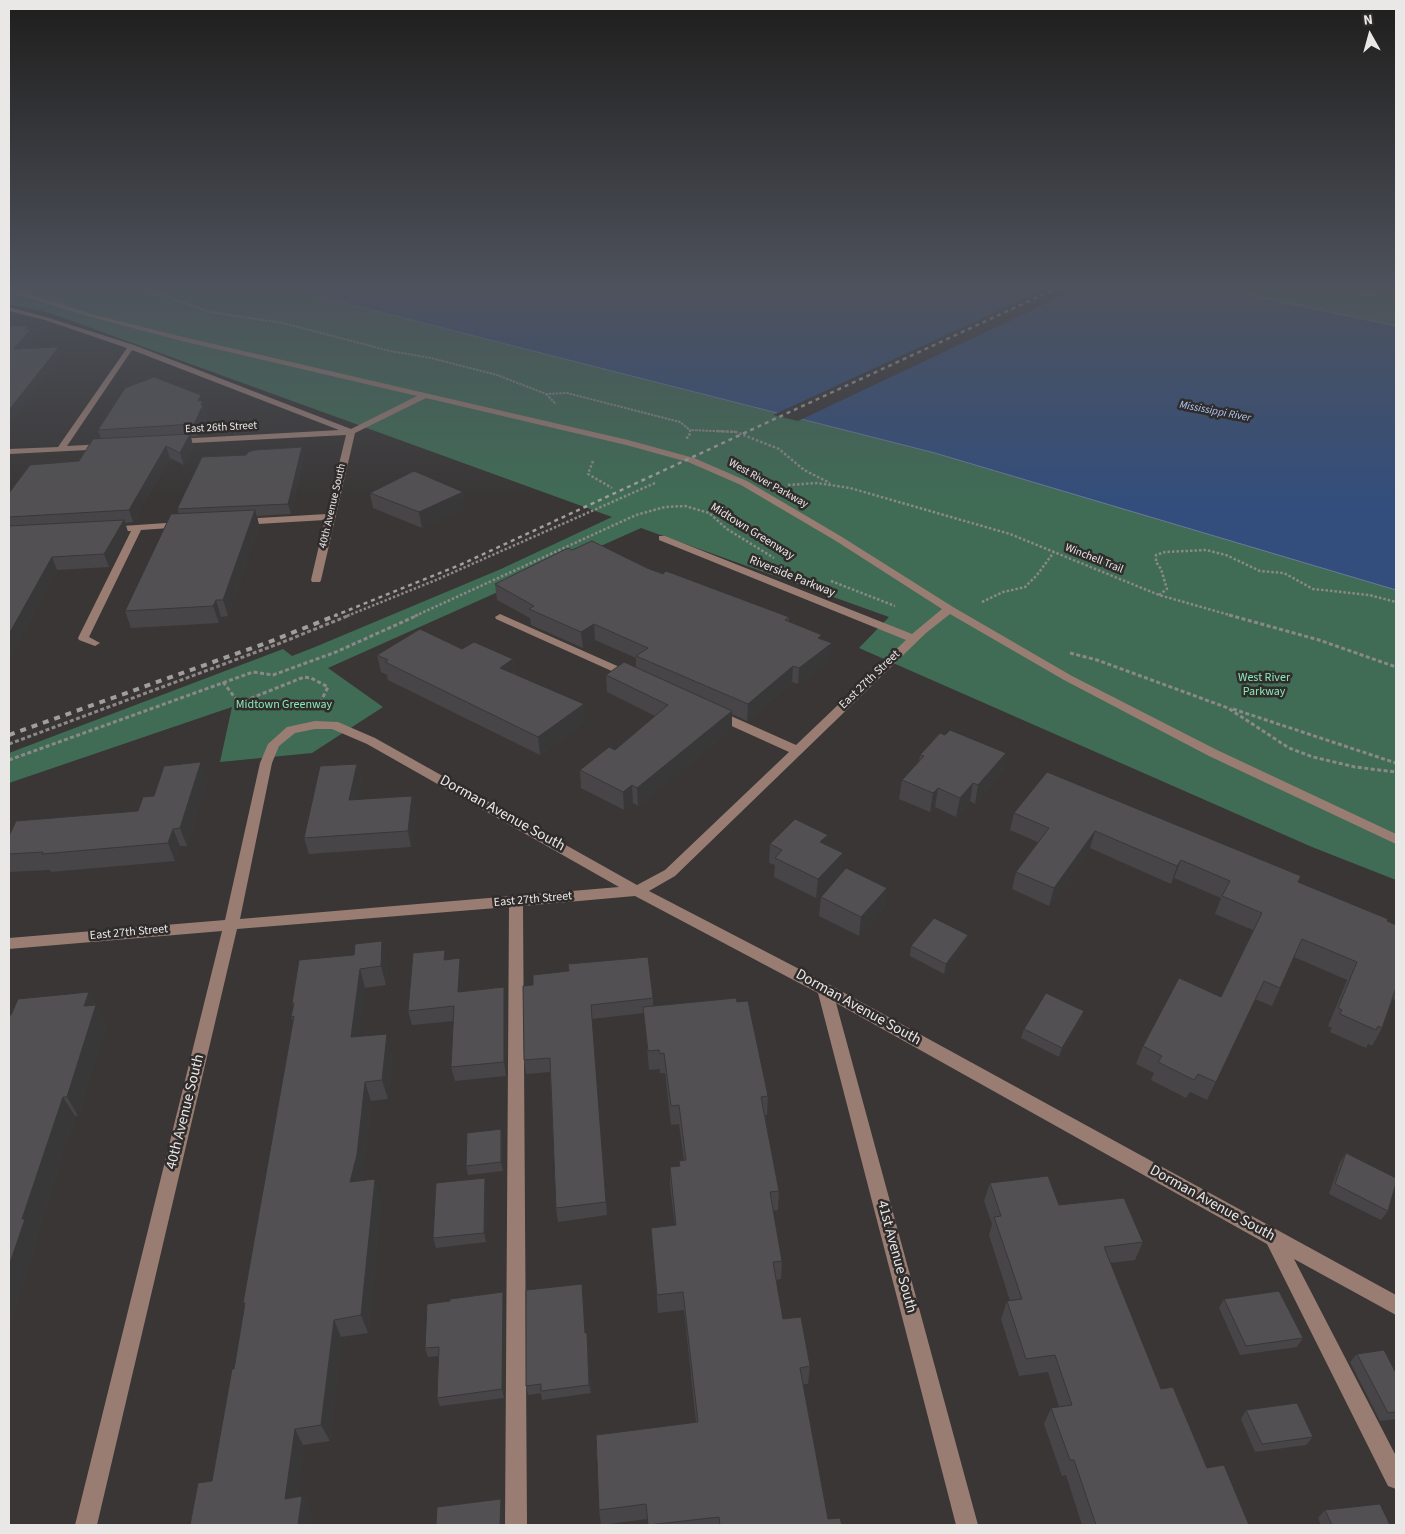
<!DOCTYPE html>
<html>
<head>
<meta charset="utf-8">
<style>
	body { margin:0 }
	#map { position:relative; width:1405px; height:1534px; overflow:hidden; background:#393635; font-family:"Source Sans 3",sans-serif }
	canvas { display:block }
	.frame { position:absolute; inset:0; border:10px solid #eae8e7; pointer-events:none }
	.north { position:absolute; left:1345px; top:10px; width:50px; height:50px; -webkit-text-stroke:4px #2f2c2b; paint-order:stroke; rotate:353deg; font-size:14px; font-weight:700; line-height:20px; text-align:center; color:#eae8e7 }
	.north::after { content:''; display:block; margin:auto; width:18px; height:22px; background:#eae8e7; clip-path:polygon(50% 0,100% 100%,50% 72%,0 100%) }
</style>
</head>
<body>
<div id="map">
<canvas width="1405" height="1534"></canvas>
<div class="frame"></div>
<div class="north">N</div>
</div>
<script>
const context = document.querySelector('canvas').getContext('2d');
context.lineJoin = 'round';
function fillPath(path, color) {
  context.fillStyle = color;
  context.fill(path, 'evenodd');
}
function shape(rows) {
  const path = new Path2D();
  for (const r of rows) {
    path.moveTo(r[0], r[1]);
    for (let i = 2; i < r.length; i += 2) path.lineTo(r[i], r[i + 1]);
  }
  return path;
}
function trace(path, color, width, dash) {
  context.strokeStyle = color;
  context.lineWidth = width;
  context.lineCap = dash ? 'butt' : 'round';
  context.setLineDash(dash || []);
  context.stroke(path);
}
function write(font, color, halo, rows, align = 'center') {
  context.font = font + ' "Source Sans 3",sans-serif';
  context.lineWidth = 5;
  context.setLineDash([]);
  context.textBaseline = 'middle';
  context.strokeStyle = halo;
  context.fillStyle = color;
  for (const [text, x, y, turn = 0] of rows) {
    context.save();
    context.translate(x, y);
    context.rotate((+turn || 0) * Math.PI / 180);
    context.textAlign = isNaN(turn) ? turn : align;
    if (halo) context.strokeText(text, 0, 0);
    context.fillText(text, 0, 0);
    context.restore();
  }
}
fillPath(shape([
	[9,288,285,288,935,453,1396,590,1396,880,1312,847,859,648,889,617,641,528,328,668,383,707,312,753,220,762,232,707,9,783,9,753,283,649,292,656,315,647,501,569,612,517,50,313,9,304],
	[1198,288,1396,288,1396,328]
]), '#406c55');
const water = shape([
	[285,288,1216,288,1396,326,1396,590,935,453,285,288]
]);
fillPath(water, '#334e7c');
trace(water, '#6a7c9c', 1);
fillPath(shape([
	[1048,288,1079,288,798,421,773,415]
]), '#393635');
trace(shape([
	[122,288,168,297,209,312,283,323,390,351,431,358,497,375,546,394,567,393,680,422,690,430],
	[1336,288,1374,296],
	[546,394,556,404],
	[690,432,690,430,737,432]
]), '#8b8887', 2, [2.5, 1]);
trace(shape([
	[717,431,736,432,779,449,804,470,830,483],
	[686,438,689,437,690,431],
	[593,461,588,474,612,488],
	[788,485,817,483,850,488,1010,534,1159,595,1233,616],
	[831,581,895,606],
	[1159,595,1167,589,1161,569,1156,562,1156,555,1165,552,1206,550,1226,555,1260,571,1284,573,1313,589,1369,595,1396,602],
	[982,602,1003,592,1025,587,1037,575,1054,552],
	[347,616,436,580,655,483],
	[415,616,636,515,665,507,685,506,709,513,727,529,774,558]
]), '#8b8887', 2.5, [2.5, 2]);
trace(shape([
	[1229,615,1319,640,1396,667],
	[1070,653,1097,660,1228,708,1289,748,1313,757,1355,767,1396,772],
	[223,682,239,703,304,677,311,678,328,687,319,705],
	[1233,709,1396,763],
	[9,744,278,644,350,615],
	[9,760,253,672,273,675,336,652,418,615]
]), '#8b8887', 3, [4, 2.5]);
fillPath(shape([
	[9,288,95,315,183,337,628,440,694,458,747,481,842,537,953,607,1072,676,1217,750,1396,834,1396,844,1209,756,1064,680,950,614,926,633,675,876,649,891,830,985,1396,1295,1396,1315,1294,1259,1396,1456,1396,1489,1388,1486,1267,1244,836,1003,978,1525,956,1525,818,993,635,896,523,906,527,1525,505,1525,509,907,237,929,97,1525,75,1525,222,931,9,949,9,938,225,920,260,763,268,744,287,727,315,721,338,722,375,738,637,885,665,870,789,752,714,718,712,715,714,712,722,712,796,745,906,640,659,540,659,536,665,536,912,634,942,609,836,541,741,485,688,462,626,445,426,398,355,433,321,580,320,582,312,582,311,580,325,520,241,525,236,522,241,519,327,514,346,435,173,444,172,442,176,439,339,430,132,350,67,446,104,444,108,447,107,449,9,454,9,449,58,447,127,348,45,320,9,311,9,307,49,318,134,345,351,429,417,396,182,341,91,317,9,292,9,288],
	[315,729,332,729,367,744,619,887,240,919,272,763,279,746,295,733,315,729],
	[1388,288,1396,288,1396,291,1389,289,1388,288],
	[181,522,186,525,184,527,141,530,89,637,100,643,95,646,79,640,78,638,131,531,111,532,106,529,108,527,181,522],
	[500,614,633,673,635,675,633,677,625,677,496,619,495,617,500,614]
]), '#997d73');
trace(shape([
	[334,616,462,564,1057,288]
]), '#a19f9e', 2.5, [4, 4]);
trace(shape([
	[9,735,269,642,337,615]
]), '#a19f9e', 4, [6, 6]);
fillPath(shape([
	[206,413,207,417,197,436,191,437,193,446,184,465,170,458,133,522,125,523,128,532,109,567,57,570,9,658,9,493,79,461,101,439,98,430],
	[304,457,291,514,257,516,259,525,228,616,221,617,219,623,131,628,125,611,179,514,177,509],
	[370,493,465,508,422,528,373,508],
	[572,550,647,568,789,617,789,622,821,639,831,660,798,684,792,682,747,721,732,714,732,728,638,806,633,803,624,810,581,788,580,770,615,750,655,716,607,692,606,675,636,668,636,658,595,640,583,648,531,625,530,618,497,600,495,584],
	[462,649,513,659,515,674,585,721,540,755,388,680,387,675,381,672,377,655],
	[945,735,1006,753,1002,772,975,804,970,801,956,817,935,807,930,812,899,799,902,780,919,762,920,755],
	[357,764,361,780,357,800,412,796,416,813,411,847,309,854,304,838],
	[1047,772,1396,925,1396,1000,1393,999,1382,1028,1372,1046,1368,1044,1366,1048,1330,1032,1332,1028,1328,1026,1347,980,1294,957,1272,1006,1255,999,1207,1100,1190,1092,1186,1098,1151,1080,1154,1073,1136,1064,1143,1046,1221,997,1253,930,1215,914,1221,898,1174,878,1171,884,1090,848,1049,906,1012,889,1016,872,1038,842,1010,830,1014,813],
	[207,780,187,846,180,846,175,861,51,872,50,870,9,872,9,836,138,811,154,796],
	[770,844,827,845,843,853,841,872,816,898,774,877,775,865,769,863],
	[887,888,884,908,859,936,819,916,821,897],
	[968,935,966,944,944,974,910,956,911,946],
	[354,955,387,960,386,985,365,988,359,1036,392,1053,388,1099,371,1101,363,1174,362,1180,381,1197,368,1333,341,1337,330,1441,303,1445,297,1497,302,1496,311,1511,309,1525,190,1525,212,1481,234,1369,245,1307,243,1303,293,1021,291,1017,293,1007,292,1003],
	[460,958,463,973,462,991,507,1001,506,1076,455,1081,451,1067,454,1021,412,1025,408,1011,447,960],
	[569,971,653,998,653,1006,737,1002,768,1096,767,1115,765,1115,779,1191,778,1210,773,1211,782,1261,781,1279,776,1280,783,1319,810,1366,808,1384,803,1384,828,1519,842,1525,648,1525,647,1519,601,1525,599,1510,696,1422,684,1310,658,1313,651,1228,675,1225,670,1186,670,1167,680,1166,679,1161,684,1161,679,1124,671,1125,665,1073,660,1073,660,1069,649,1070,644,1013,592,1019,607,1215,558,1222,556,1208,550,1072,526,1074,524,1060,533,985],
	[89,992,106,1024,78,1116,75,1116,36,1235,38,1237,9,1326,9,1015],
	[1084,1011,1080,1021,1059,1057,1021,1038,1024,1029],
	[501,1129,503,1139,503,1171,468,1175,466,1166],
	[1346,1153,1388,1211,1381,1220,1329,1194,1340,1162],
	[990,1183,1059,1205,1143,1242,1135,1260,1110,1263,1161,1389,1207,1468,1249,1525,1082,1525,1066,1475,1062,1476,1044,1424,1051,1408,1059,1407,1048,1372,1019,1376,1001,1319,1007,1301,1010,1301,989,1235,992,1224,984,1201],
	[487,1187,486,1242,436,1248,433,1238],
	[583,1293,585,1333,588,1342,591,1393,542,1400,541,1393,528,1395,526,1386],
	[1224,1299,1303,1338,1297,1347,1240,1355,1219,1308],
	[505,1301,504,1398,440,1406,437,1398,438,1356,428,1357,425,1348],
	[1357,1354,1396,1373,1396,1419,1380,1421,1350,1362],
	[1246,1410,1313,1437,1306,1445,1255,1452,1241,1419],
	[1325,1510,1390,1525,1321,1525,1318,1518]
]), '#474547');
fillPath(shape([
	[27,326,30,331,31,329,35,338,18,358,14,349,26,329],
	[59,347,62,356,9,425,9,410],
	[201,395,207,417,197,436,194,424,198,401],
	[190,434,193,446,184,465,180,453],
	[166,446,170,458,133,522,129,510],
	[302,447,304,457,291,514,288,504],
	[463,492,465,508,422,528,419,512],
	[255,510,259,525,228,616,223,600],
	[124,520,128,532,109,567,104,554],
	[52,557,57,570,9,658,9,634],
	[216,600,221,617,219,623,213,606],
	[594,624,595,640,583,648,581,632],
	[832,643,831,660,798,684,799,668],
	[513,659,515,676,500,668],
	[793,666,792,682,747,721,748,704],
	[584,704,585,721,540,755,538,737],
	[732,711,732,728,638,806,637,788],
	[1006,753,1002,772,975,804,978,785],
	[201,762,207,780,187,846,180,828],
	[357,764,361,780,354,817,349,800],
	[973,783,970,801,956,817,960,798],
	[632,785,633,803,624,810,623,792],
	[938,788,935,807,930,812,933,793],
	[412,796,416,813,411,847,408,831],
	[173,829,180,846,175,861,168,843],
	[1095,831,1090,848,1049,906,1054,888],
	[828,835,826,854,820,842],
	[843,853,841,872,816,898,818,879],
	[1181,860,1174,878,1171,884,1177,866],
	[887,888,884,908,859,936,861,917],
	[968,935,966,944,944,974,946,964],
	[382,941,387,960,386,985,381,966],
	[460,958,463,973,461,1006,458,992],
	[360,969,365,988,357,1056,351,1037],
	[504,987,507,1001,506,1076,504,1062],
	[89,992,106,1024,78,1116,67,1097,84,1006],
	[1084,1011,1080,1021,1059,1057,1062,1048],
	[387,1034,392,1053,388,1099,382,1080],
	[365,1082,371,1101,363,1174,357,1200,350,1182],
	[63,1097,75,1116,36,1235,38,1237,9,1326,9,1266,22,1219],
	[501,1129,503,1139,503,1171,501,1162],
	[485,1178,487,1187,486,1242,484,1233],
	[375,1179,381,1197,368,1333,361,1315],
	[582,1284,583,1293,586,1342,585,1333],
	[503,1292,505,1301,504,1398,502,1389],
	[334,1320,341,1337,330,1441,321,1425],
	[587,1333,588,1342,591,1393,589,1385],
	[295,1429,303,1445,295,1514,285,1499],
	[302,1496,311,1511,309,1525,298,1525],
	[501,1499,503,1506,503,1525,500,1525]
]), '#393839');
const building = shape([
	[9,326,27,326,26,329,31,329,14,349,59,347,9,410,9,326],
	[154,377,201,395,198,401,203,401,201,405,203,405,194,424,98,430,125,388,154,377],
	[190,434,180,453,166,446,129,510,9,517,9,493,30,465,79,461,93,439,190,434],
	[302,447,288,504,177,509,202,457,246,455,248,452,255,450,302,447],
	[414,471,463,492,419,512,370,493,414,471],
	[255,510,223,600,216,600,213,606,125,611,171,514,255,510],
	[124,520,104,554,52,557,9,634,9,526,124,520],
	[592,541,647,568,663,574,666,571,789,617,785,620,822,635,818,638,832,643,799,668,793,666,748,704,636,656,648,648,594,624,581,632,529,609,534,606,495,584,568,548,572,550,592,541],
	[420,629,462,649,474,642,513,659,500,668,584,704,538,737,385,662,388,660,377,655,420,629],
	[624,662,732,711,637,788,632,785,623,792,580,770,609,747,615,750,668,705,606,675,624,662],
	[950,730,1006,753,978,785,973,783,960,798,938,788,933,793,902,780,924,756,920,755,940,733,945,735,950,730],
	[201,762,180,828,173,829,168,843,42,854,43,852,9,854,9,836,16,821,138,811,143,797,154,796,164,766,201,762],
	[357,764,349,800,412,796,408,831,304,838,320,766,357,764],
	[1047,772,1301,876,1298,882,1388,919,1387,921,1396,925,1396,988,1382,1028,1378,1026,1376,1030,1340,1014,1342,1010,1338,1008,1357,962,1302,939,1280,988,1264,981,1216,1082,1198,1074,1194,1080,1158,1062,1162,1056,1143,1046,1179,978,1221,997,1262,913,1222,896,1230,881,1181,860,1177,866,1095,831,1054,888,1016,872,1049,828,1014,813,1047,772],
	[795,819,828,835,820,842,843,853,818,879,775,858,782,850,770,844,795,819],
	[846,868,887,888,861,917,821,897,846,868],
	[934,918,968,935,946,964,911,946,934,918],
	[382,941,381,966,360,969,351,1037,387,1034,382,1080,365,1082,357,1155,350,1182,375,1179,361,1315,334,1320,321,1425,295,1429,285,1499,302,1496,298,1525,190,1525,198,1483,212,1481,232,1369,234,1369,245,1303,243,1303,294,1016,291,1017,294,1003,292,1003,299,960,354,955,355,944,382,941],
	[445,950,444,960,460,958,458,992,504,987,504,1062,451,1067,454,1006,408,1011,413,953,445,950],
	[648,957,653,998,591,1005,606,1202,556,1208,550,1058,524,1060,523,986,533,985,533,975,569,971,568,964,648,957],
	[89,992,84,1006,96,1005,67,1097,63,1097,22,1219,25,1219,9,1266,9,1015,11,1015,18,999,89,992],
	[1046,993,1084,1011,1062,1048,1024,1029,1046,993],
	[736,998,737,1002,748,1001,768,1096,761,1097,779,1191,770,1192,782,1261,773,1262,783,1319,801,1317,810,1366,800,1368,828,1519,840,1518,842,1525,720,1525,719,1517,648,1525,646,1504,599,1510,596,1435,698,1422,683,1292,657,1295,651,1228,676,1225,670,1167,680,1166,679,1161,686,1160,679,1105,671,1106,664,1053,660,1054,659,1050,648,1051,643,1007,736,998],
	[501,1129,501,1162,466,1166,467,1133,501,1129],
	[1346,1153,1396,1178,1396,1183,1388,1211,1335,1184,1346,1153],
	[1048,1176,1059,1205,1124,1198,1143,1242,1104,1247,1161,1389,1173,1387,1207,1468,1224,1465,1249,1525,1096,1525,1074,1460,1070,1460,1051,1408,1072,1405,1055,1355,1026,1359,1007,1301,1022,1299,994,1217,1001,1216,990,1183,1048,1176],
	[485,1178,484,1233,433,1238,436,1183,485,1178],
	[582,1284,585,1333,587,1333,589,1385,541,1391,541,1384,526,1386,526,1290,582,1284],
	[1279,1291,1303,1338,1246,1346,1224,1299,1279,1291],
	[503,1292,502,1389,437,1398,439,1347,425,1348,427,1304,450,1301,450,1299,503,1292],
	[1384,1350,1396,1373,1396,1412,1388,1413,1357,1354,1384,1350],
	[1297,1403,1313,1437,1262,1444,1246,1410,1297,1403],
	[501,1499,500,1525,436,1525,437,1507,501,1499],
	[1380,1504,1390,1525,1332,1525,1325,1510,1380,1504]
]);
fillPath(building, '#525052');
trace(building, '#393839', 1);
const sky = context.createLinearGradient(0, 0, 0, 503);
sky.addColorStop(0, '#1f1e1d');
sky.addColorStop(0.57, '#4e525c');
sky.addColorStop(1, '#4e525c00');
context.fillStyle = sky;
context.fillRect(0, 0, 1405, 503);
write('italic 11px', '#adc8f4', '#2f2c2b', [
	["Mississippi River",1215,412,11]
]);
write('11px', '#eae8e7', '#2f2c2b', [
	["East 26th Street",221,428,-3],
	["West River Parkway",768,484,29],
	["40th Avenue South",333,506,-77],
	["Winchell Trail",1094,559,22]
]);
write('12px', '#eae8e7', '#2f2c2b', [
	["Midtown Greenway",752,532,32],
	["Riverside Parkway",792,577,22],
	["East 27th Street",870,680,-44],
	["East 27th Street",533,900,-5],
	["East 27th Street",129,933,-5]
]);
write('12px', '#89e8b7', '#2f2c2b', [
	["West River",1264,678],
	["Parkway",1264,692],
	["Midtown Greenway",284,705]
]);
write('15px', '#eae8e7', '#2f2c2b', [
	["Dorman Avenue South",502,814,29],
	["Dorman Avenue South",858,1008,29],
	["40th Avenue South",186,1112,-76],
	["Dorman Avenue South",1212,1204,29],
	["41st Avenue South",896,1257,75]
]);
</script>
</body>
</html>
